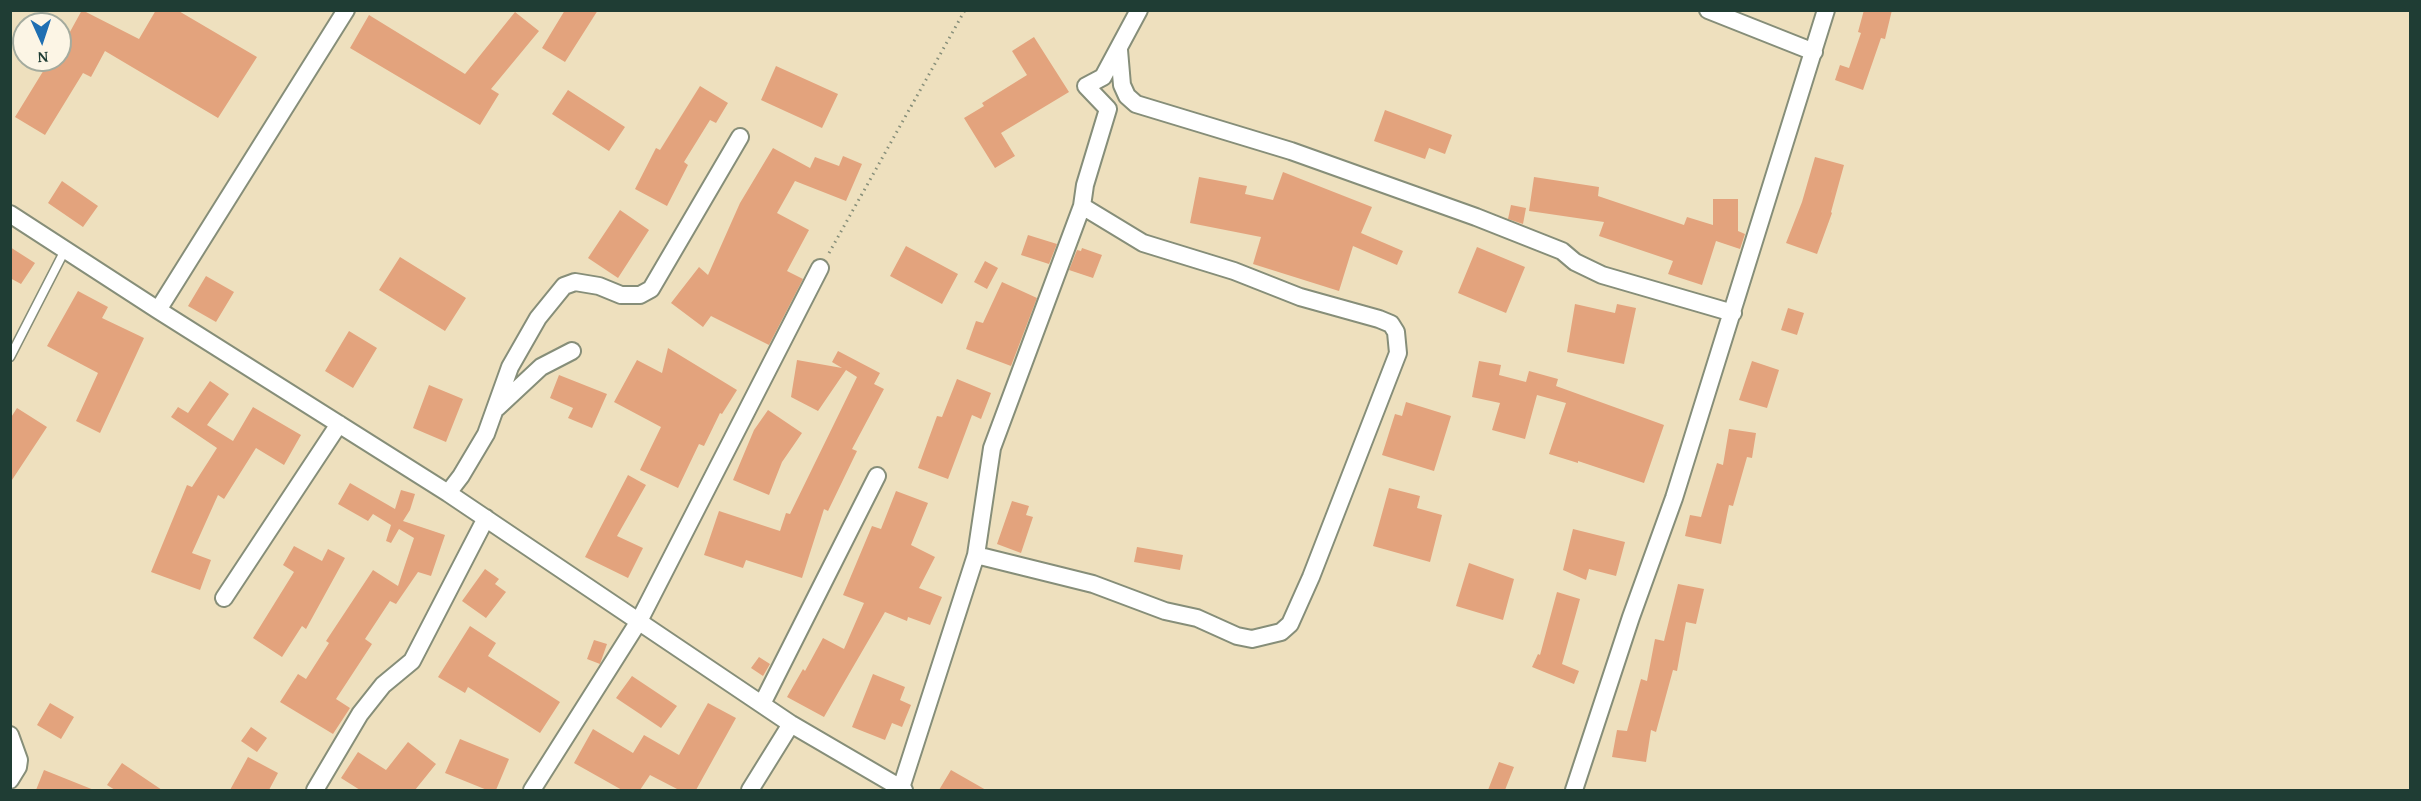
<!DOCTYPE html>
<html>
<head>
<meta charset="utf-8">
<style>
	body { margin:0 }
	#map { position:relative; width:2421px; height:801px; overflow:hidden; background:#eee0be; font-family:"Gentium Book Plus",serif }
	canvas { display:block }
	.frame { position:absolute; inset:0; border:12px solid #1f3d34; pointer-events:none }
	.north { position:absolute; left:12px; top:12px; width:60px; height:60px; box-sizing:border-box; background:#fcf5e5; border:2px solid #a4ab9e; border-radius:50%; rotate:177deg; font-size:16px; font-weight:700; line-height:24px; text-align:center; color:#1f3d34 }
	.north::after { content:''; display:block; margin:auto; width:21px; height:27px; background:#1f6fb2; clip-path:polygon(50% 0,100% 100%,50% 72%,0 100%) }
</style>
</head>
<body>
<div id="map">
<canvas width="2421" height="801"></canvas>
<div class="frame"></div>
<div class="north">N</div>
</div>
<script>
const context = document.querySelector('canvas').getContext('2d');
context.lineJoin = 'round';
function fillPath(path, color) {
  context.fillStyle = color;
  context.fill(path, 'evenodd');
}
function shape(rows) {
  const path = new Path2D();
  for (const r of rows) {
    path.moveTo(r[0], r[1]);
    for (let i = 2; i < r.length; i += 2) path.lineTo(r[i], r[i + 1]);
  }
  return path;
}
function trace(path, color, width, dash) {
  context.strokeStyle = color;
  context.lineWidth = width;
  context.lineCap = dash ? 'butt' : 'round';
  context.setLineDash(dash || []);
  context.stroke(path);
}
fillPath(shape([
	[82,10,139,39,156,10,177,10,257,57,218,118,105,51,91,77,83,73,45,135,15,117,50,60,60,60,60,50],
	[565,10,598,10,565,62,542,48],
	[1864,10,1892,10,1885,39,1881,38,1863,90,1835,80,1840,65,1849,68,1861,33,1858,32],
	[515,12,539,31,491,89,499,94,480,125,350,48,369,15,465,74],
	[1034,37,1069,92,1001,133,1015,156,995,168,964,118,984,106,982,103,1027,75,1012,51],
	[776,66,838,94,822,128,761,100],
	[700,86,728,103,716,123,710,120,684,162,688,165,667,206,635,189,656,148,660,150],
	[568,90,625,127,609,151,552,114],
	[1385,110,1452,135,1445,154,1429,148,1425,159,1374,141],
	[773,148,810,168,815,157,839,166,843,156,862,164,846,201,795,181,777,213,809,230,787,271,803,279,769,345,711,316,703,327,671,303,699,267,708,275,740,203],
	[1815,157,1844,165,1831,212,1832,213,1817,254,1786,243,1802,202],
	[1283,172,1372,207,1361,233,1403,251,1397,265,1353,246,1339,291,1253,264,1261,237,1190,223,1199,177,1247,186,1245,194,1273,200],
	[1534,177,1599,187,1598,196,1684,225,1687,217,1713,225,1713,199,1738,199,1738,231,1745,234,1740,249,1716,241,1702,285,1668,274,1673,261,1599,236,1604,222,1529,211],
	[62,181,98,206,83,227,48,203],
	[1511,205,1526,208,1523,224,1508,219],
	[620,210,649,230,618,278,588,258],
	[1028,235,1057,244,1049,264,1021,255],
	[906,246,958,274,942,304,890,276],
	[10,247,35,263,21,284,10,278],
	[1477,247,1525,267,1506,313,1458,293],
	[1082,248,1102,255,1093,278,1069,270,1077,250,1081,251],
	[400,257,466,298,445,331,379,290],
	[985,261,998,268,987,289,974,282],
	[206,276,234,292,216,322,188,306],
	[1002,282,1037,298,1011,366,966,349,976,321,983,323],
	[78,291,108,307,102,318,144,338,100,433,76,421,98,373,47,346],
	[1575,304,1615,313,1617,304,1636,308,1624,364,1567,352],
	[1788,308,1804,313,1797,335,1781,330],
	[349,331,377,348,353,388,325,371],
	[668,348,737,390,722,414,720,413,704,446,699,444,678,488,640,470,661,427,614,402,637,360,662,373],
	[838,351,880,373,874,384,884,389,852,449,857,451,828,511,824,509,802,578,746,560,743,568,704,555,719,511,780,531,786,513,790,514,857,377,846,370,818,411,791,397,797,360,842,368,832,362],
	[1479,361,1501,365,1499,375,1526,382,1529,371,1558,379,1556,386,1664,425,1644,483,1578,461,1578,463,1549,454,1566,403,1537,395,1525,439,1492,430,1500,403,1472,397],
	[1752,361,1779,370,1767,408,1739,400],
	[559,375,607,394,592,428,568,418,573,408,550,398],
	[957,379,991,393,981,419,972,415,948,479,918,468,937,416,942,417],
	[210,381,229,394,207,425,233,441,253,407,301,435,284,465,256,448,224,499,218,495,192,553,211,560,200,590,151,572,187,485,192,487,217,448,171,417,178,407,188,413],
	[429,385,463,399,446,442,413,428],
	[1406,402,1451,416,1434,471,1382,455,1395,414,1402,416],
	[17,408,47,427,10,483,10,419],
	[768,410,802,433,782,462,769,495,733,480,754,430],
	[1729,429,1756,433,1752,458,1747,457,1733,506,1729,505,1721,544,1685,536,1690,515,1701,517,1717,463,1723,465],
	[628,475,646,485,617,536,643,548,628,578,585,557],
	[350,483,395,509,401,490,415,494,410,510,403,521,445,535,431,576,418,572,396,604,390,601,365,639,372,644,336,699,350,708,333,734,280,702,298,674,306,679,329,643,326,641,373,570,398,586,414,538,399,529,391,543,386,541,391,525,373,514,368,521,338,504],
	[1389,488,1420,496,1417,508,1442,515,1430,562,1373,546],
	[896,491,928,503,911,545,935,557,919,588,942,597,930,625,908,617,907,621,885,612,824,717,787,697,803,669,805,671,823,638,844,649,864,603,843,595,872,526,881,529],
	[1012,501,1029,506,1026,515,1033,517,1021,553,997,544],
	[1573,529,1625,542,1616,576,1589,569,1586,580,1563,570],
	[294,546,322,561,328,549,345,558,306,629,302,626,282,657,253,638,294,572,283,565],
	[1137,547,1183,555,1180,570,1134,562],
	[1469,563,1514,579,1503,620,1456,606],
	[485,569,499,579,495,584,506,592,486,618,462,601],
	[1678,584,1704,589,1696,624,1686,622,1677,671,1673,670,1656,732,1651,730,1646,762,1612,757,1617,730,1627,731,1641,679,1647,681,1655,639,1664,641],
	[1557,592,1580,599,1562,664,1579,671,1574,684,1532,667,1538,654,1540,655],
	[470,626,496,643,488,656,560,702,540,733,468,687,465,693,438,677],
	[594,640,607,644,600,664,587,659],
	[759,657,770,664,763,676,751,668],
	[873,674,905,687,900,700,911,705,902,727,892,723,885,740,852,727],
	[632,676,677,706,661,728,616,698],
	[50,703,74,717,61,739,37,725],
	[708,703,736,718,696,790,679,790,650,775,640,790,622,790,574,763,593,729,633,753,644,735,679,755],
	[251,727,267,738,257,752,241,741],
	[460,739,509,759,496,790,487,790,445,773],
	[408,742,436,764,415,790,360,790,341,778,358,752,386,770],
	[248,757,278,773,269,790,230,790],
	[1499,762,1514,767,1505,790,1488,790],
	[122,763,162,790,115,790,107,785],
	[44,770,94,790,36,790],
	[951,770,986,790,939,790]
]), '#e3a37d');
const lane = shape([
	[10,357,65,250]
]);
const street = shape([
	[1708,10,1814,52],
	[1119,50,1122,85,1127,96,1136,104,1291,151,1476,217,1562,251,1575,262,1602,275,1733,313],
	[10,214,158,310,448,493,791,724,904,790],
	[158,310,346,10],
	[497,408,541,367,572,351],
	[448,493,461,476,486,434,510,367,538,318,564,286,575,282,599,286,621,295,640,295,651,289,740,137],
	[976,555,1093,584,1165,611,1197,618,1237,636,1252,639,1281,632,1290,624,1311,577,1398,353,1396,332,1391,324,1379,319,1300,297,1234,271,1143,243,1082,206],
	[224,598,339,424],
	[762,704,877,476],
	[10,735,19,760,18,767,10,780],
	[901,788,976,555,992,448,1082,206,1085,185,1108,109,1086,86,1103,77,1139,10],
	[315,790,360,714,383,685,412,661,486,518],
	[532,790,639,621,820,268],
	[750,790,791,724],
	[1574,790,1631,617,1674,498,1826,10]
]);
trace(lane, '#868e79', 11);
trace(street, '#868e79', 20);
trace(shape([
	[829,253,965,10]
]), '#868e79', 3, [1.5, 4.5]);
trace(lane, '#fff', 8);
trace(street, '#fff', 16);
</script>
</body>
</html>
